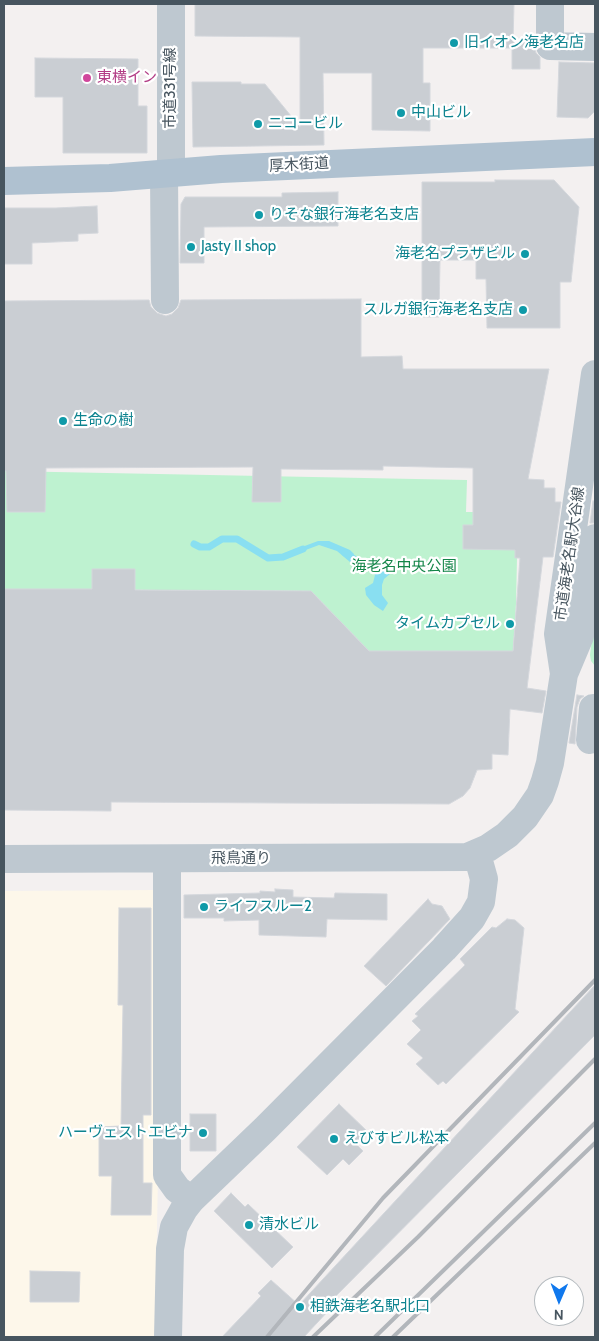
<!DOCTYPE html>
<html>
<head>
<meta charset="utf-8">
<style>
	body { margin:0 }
	#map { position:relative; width:599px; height:1341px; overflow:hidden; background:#f3f0f0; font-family:Cabin,sans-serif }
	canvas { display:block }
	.frame { position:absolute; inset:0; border:5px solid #47555f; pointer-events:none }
	.north { position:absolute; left:534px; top:1276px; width:50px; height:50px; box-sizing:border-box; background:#fff; border:1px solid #b5bbbf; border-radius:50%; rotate:181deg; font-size:14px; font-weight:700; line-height:20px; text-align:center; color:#47555f }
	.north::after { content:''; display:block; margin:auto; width:18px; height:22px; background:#1078ed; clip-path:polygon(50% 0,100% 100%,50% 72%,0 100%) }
</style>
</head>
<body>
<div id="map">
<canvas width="599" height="1341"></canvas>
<div class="frame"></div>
<div class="north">N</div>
</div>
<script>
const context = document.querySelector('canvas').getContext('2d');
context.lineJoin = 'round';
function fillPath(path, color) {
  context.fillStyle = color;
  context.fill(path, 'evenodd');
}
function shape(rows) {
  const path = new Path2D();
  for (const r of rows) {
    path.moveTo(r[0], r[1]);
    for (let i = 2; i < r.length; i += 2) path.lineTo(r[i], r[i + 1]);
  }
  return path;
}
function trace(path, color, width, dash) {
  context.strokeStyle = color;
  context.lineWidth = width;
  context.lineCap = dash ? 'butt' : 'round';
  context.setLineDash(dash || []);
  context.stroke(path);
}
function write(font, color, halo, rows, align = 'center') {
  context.font = font + ' Cabin,"Noto Sans JP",sans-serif';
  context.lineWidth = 4.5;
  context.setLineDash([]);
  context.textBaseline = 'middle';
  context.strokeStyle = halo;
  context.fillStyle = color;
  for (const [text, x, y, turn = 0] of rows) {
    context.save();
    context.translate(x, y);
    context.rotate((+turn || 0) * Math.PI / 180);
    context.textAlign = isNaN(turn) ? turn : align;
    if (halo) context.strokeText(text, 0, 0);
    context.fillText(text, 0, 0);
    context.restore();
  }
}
fillPath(shape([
	[158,890,158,1171,155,1337,4,1337,4,891]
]), '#fdf7ea');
fillPath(shape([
	[4,471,467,480,466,512,518,512,516,604,513,651,369,651,311,591,4,589],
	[595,616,595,666,591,661,590,655]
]), '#bef2d0');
fillPath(shape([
	[318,541,329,541,350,550,354,554,350,562,337,551,319,545,295,554,294,550],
	[361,561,381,562,390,574,384,579,382,585,382,595,388,603,383,611,374,605,366,595,365,588,373,583,375,575,370,568,366,566,355,570]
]), '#89dff1');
trace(shape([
	[194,544,200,547,209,547,222,539,237,539,268,558,283,557,303,549],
	[345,553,360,563,368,565]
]), '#89dff1', 7);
const building = shape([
	[195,4,514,4,513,42,534,43,536,53,540,57,540,69,512,69,512,48,423,48,423,83,430,83,430,131,372,130,372,73,323,73,324,145,193,147,192,82,241,82,241,84,265,84,300,127,300,37,195,36,195,4],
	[35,58,138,59,138,106,147,106,147,153,63,153,63,97,35,97,35,58],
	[559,62,595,63,595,111,588,118,557,117,559,62],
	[495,180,554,180,579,207,571,282,560,282,560,328,487,328,486,279,476,279,476,260,440,260,439,317,422,317,422,182,495,182,495,180],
	[338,192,338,226,204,227,204,263,180,263,181,204,185,197,282,197,282,193,338,192],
	[97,206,98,233,78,234,78,241,32,243,32,264,4,264,4,208,56,208,97,206],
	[361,299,361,357,402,356,403,369,549,369,528,479,544,480,544,488,555,488,555,502,561,502,553,557,543,557,527,688,546,691,542,713,510,709,508,755,492,754,492,769,477,770,470,788,463,796,449,804,111,802,111,811,4,810,4,589,92,589,92,569,135,569,135,590,311,591,369,651,513,651,520,558,515,558,515,550,463,549,463,525,473,525,473,468,383,466,383,470,281,469,281,502,252,502,253,467,46,468,45,512,7,512,6,471,4,471,4,301,149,300,151,307,157,313,166,316,172,314,178,308,181,300,361,299],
	[593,501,595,501,595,523,590,523,593,501],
	[577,695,584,696,580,699,577,707,575,744,569,743,577,695],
	[275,889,293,890,293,897,334,898,335,893,387,894,387,920,327,919,326,937,259,935,259,920,224,921,224,918,184,918,184,895,260,893,260,891,275,892,275,889],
	[428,899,432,904,442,906,450,919,386,986,364,966,428,899],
	[119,908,151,908,151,1115,143,1115,143,1183,152,1183,151,1215,111,1215,112,1176,99,1176,99,1127,121,1126,123,1005,118,1005,119,908],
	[507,919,515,920,524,928,515,1009,519,1012,446,1084,443,1081,438,1085,416,1064,423,1058,407,1044,421,1030,412,1021,418,1016,415,1014,465,965,460,959,492,927,496,928,507,919],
	[595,985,595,1035,326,1306,330,1309,304,1337,222,1337,261,1296,258,1293,271,1280,299,1305,595,985],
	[339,1104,369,1133,357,1145,363,1151,349,1165,343,1159,327,1175,297,1147,339,1104],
	[190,1114,216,1114,216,1151,190,1151,190,1114],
	[231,1193,245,1207,248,1204,293,1247,272,1268,214,1211,231,1193],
	[30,1271,80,1272,79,1302,30,1302,30,1271]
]);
fillPath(building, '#caced3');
trace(building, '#d4d7dc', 1);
trace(shape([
	[550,4,550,46,595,47],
	[164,173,165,300],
	[171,173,171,4],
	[564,674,558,634,595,374],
	[590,740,593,708],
	[4,859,467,857,488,848,507,835,525,817,540,795,545,781,550,763,564,674,580,636,595,538],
	[167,860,167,1175,177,1189,191,1200],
	[168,1337,170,1249,174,1227,184,1209,191,1200,265,1129,444,949,472,918,481,902,484,879,477,854]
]), '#bec8d0', 28);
trace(shape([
	[4,181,110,178,221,169,595,152]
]), '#afc1d0', 28);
trace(shape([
	[267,1337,383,1198,595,980],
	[313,1337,418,1237,595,1059],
	[375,1337,595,1123],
	[393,1337,595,1143]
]), '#b2b6bb', 4);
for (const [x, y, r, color] of [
	[454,43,5,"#0f9aa8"],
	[87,78,5,"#d1479c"],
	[401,113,5,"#0f9aa8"],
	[258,124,5,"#0f9aa8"],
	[259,215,5,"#0f9aa8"],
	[191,247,5,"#0f9aa8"],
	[525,254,5,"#0f9aa8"],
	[523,310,5,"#0f9aa8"],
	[63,421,5,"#0f9aa8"],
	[510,624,5,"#0f9aa8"],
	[204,907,5,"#0f9aa8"],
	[203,1133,5,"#0f9aa8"],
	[334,1139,5,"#0f9aa8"],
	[249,1225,5,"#0f9aa8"],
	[300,1307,5,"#0f9aa8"]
]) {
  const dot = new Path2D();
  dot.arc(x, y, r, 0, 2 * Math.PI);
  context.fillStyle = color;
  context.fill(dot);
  trace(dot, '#fff', 2);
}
write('15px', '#0d838f', '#fff', [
	["旧イオン海老名店",464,43],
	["中山ビル",411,113],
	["ニコービル",268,124],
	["りそな銀行海老名支店",269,215],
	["Jasty II shop",201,247],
	["海老名プラザビル",515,254,"right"],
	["スルガ銀行海老名支店",513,310,"right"],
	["生命の樹",73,421],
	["タイムカプセル",500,624,"right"],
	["ライフスルー2",214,907],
	["ハーヴェストエビナ",193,1133,"right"],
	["えびすビル松本",344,1139],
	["清水ビル",259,1225],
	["相鉄海老名駅北口",310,1307]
], 'left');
write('15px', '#b23c85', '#fff', [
	["東横イン",97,78]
], 'left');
write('15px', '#47555f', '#fff', [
	["市道331号線",171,88,-90],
	["厚木街道",299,165,-3],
	["市道海老名駅大谷線",570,554,-82],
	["飛鳥通り",241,859]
]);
write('15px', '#138548', '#fff', [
	["海老名中央公園",404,567]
]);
</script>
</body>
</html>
